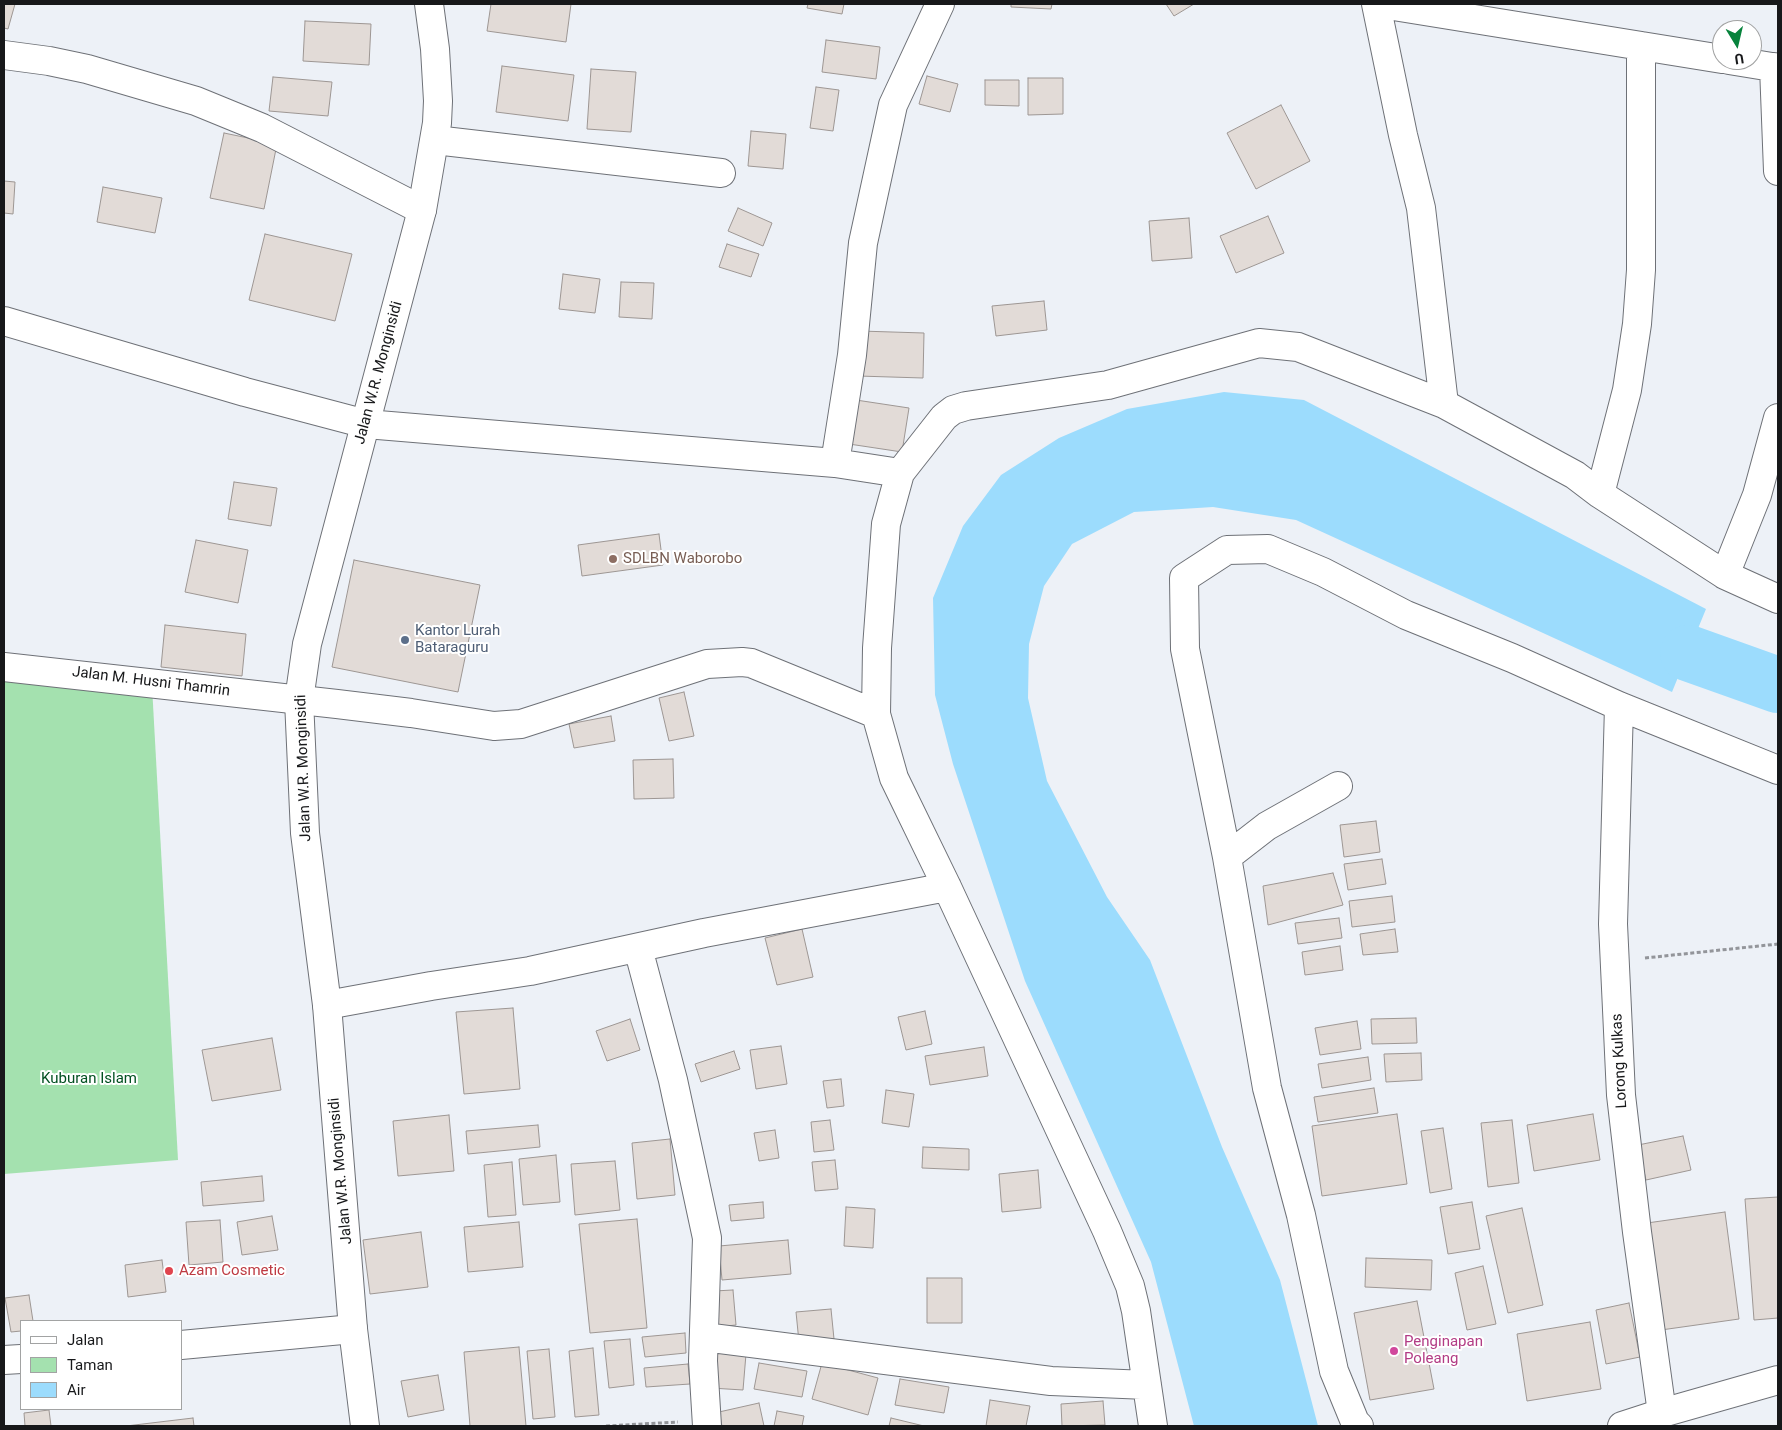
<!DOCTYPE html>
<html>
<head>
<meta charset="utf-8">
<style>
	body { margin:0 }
	#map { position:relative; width:1782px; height:1430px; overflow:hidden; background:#edf1f7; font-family:Roboto,sans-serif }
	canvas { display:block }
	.frame { position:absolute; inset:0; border:5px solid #17181a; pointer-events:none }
	.legend { position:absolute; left:20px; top:1320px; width:162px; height:90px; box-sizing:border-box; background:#fff; border:1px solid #a2a3a3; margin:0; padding:6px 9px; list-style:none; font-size:15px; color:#17181a }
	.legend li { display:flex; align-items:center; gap:10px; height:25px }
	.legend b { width:25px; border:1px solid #a2a3a3 }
	.north { position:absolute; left:1712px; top:20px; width:50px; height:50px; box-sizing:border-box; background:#fff; border:1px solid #a2a3a3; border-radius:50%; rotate:171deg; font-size:14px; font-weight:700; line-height:20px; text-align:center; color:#17181a }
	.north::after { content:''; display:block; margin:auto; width:18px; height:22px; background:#07833c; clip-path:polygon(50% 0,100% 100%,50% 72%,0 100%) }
</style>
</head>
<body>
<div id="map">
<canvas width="1782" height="1430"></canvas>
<div class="frame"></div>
<ul class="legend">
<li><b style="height:6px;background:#fff"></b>Jalan</li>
<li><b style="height:14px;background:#a4e1af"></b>Taman</li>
<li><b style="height:14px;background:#9cdcfd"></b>Air</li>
</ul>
<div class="north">U</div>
</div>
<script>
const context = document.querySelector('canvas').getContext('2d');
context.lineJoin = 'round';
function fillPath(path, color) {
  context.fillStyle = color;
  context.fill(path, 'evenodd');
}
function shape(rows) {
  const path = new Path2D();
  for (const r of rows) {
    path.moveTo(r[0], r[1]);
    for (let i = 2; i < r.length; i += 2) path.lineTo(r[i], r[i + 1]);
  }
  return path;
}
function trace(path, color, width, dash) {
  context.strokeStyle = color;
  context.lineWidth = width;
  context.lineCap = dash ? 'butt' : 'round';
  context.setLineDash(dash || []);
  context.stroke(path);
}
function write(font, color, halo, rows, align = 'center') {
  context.font = font + ' Roboto,sans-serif';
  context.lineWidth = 4;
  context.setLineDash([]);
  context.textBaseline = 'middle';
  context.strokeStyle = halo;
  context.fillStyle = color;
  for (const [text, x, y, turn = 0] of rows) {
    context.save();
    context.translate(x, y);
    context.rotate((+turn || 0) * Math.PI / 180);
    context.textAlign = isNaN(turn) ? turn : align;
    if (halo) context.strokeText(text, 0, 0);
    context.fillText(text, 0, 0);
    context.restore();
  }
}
fillPath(shape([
	[4,676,152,686,178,1160,4,1174]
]), '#a4e1af');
fillPath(shape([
	[1224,392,1304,400,1706,609,1672,692,1296,520,1213,507,1134,512,1072,544,1044,586,1029,644,1028,698,1047,781,1107,897,1150,960,1222,1147,1280,1280,1318,1426,1194,1426,1151,1262,1025,981,953,764,935,695,933,598,963,526,1001,475,1059,438,1127,409]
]), '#9cdcfd');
trace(shape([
	[1688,653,1778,685]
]), '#9cdcfd', 56);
const building = shape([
	[4,4,15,4,8,29,4,28,4,4],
	[491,4,571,4,566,42,487,31,491,4],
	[808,4,844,4,842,14,807,8,808,4],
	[1011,4,1052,4,1051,9,1011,7,1011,4],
	[1166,4,1194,4,1174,16,1166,4],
	[305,21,371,24,369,65,303,61,305,21],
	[826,40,880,47,876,79,822,72,826,40],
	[502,66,574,75,568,121,496,112,502,66],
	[591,69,636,72,631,132,587,129,591,69],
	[927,76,958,84,950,112,919,104,927,76],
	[273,77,332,82,328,116,269,111,273,77],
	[1028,78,1063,78,1063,114,1028,115,1028,78],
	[985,80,1019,80,1019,106,985,105,985,80],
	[816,87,839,90,833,131,810,128,816,87],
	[1281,105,1310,161,1256,189,1227,133,1281,105],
	[751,131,786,134,783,169,748,166,751,131],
	[224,133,277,144,264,209,210,198,224,133],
	[4,181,15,182,13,214,4,213,4,181],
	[103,187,162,198,155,233,97,222,103,187],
	[738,208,772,223,763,246,728,231,738,208],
	[1268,216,1284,253,1236,273,1220,236,1268,216],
	[1189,218,1192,258,1152,261,1149,221,1189,218],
	[265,234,352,254,335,321,249,300,265,234],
	[727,244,759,254,751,277,719,267,727,244],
	[563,274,600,279,595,313,559,309,563,274],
	[621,282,654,283,652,319,619,317,621,282],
	[1044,301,1047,330,996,336,992,306,1044,301],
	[860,331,924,333,923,378,858,376,860,331],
	[856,400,909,408,902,452,849,444,856,400],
	[234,482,277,488,271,526,228,519,234,482],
	[659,534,663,565,582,576,578,545,659,534],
	[196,540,248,550,238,603,185,592,196,540],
	[354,560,480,585,458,692,332,667,354,560],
	[165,625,246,634,242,676,161,667,165,625],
	[684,692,694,736,669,741,659,698,684,692],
	[611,716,615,741,574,748,569,724,611,716],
	[673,759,674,798,634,799,633,760,673,759],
	[1376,821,1380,852,1344,857,1340,825,1376,821],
	[1382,859,1386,884,1348,890,1344,864,1382,859],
	[1333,873,1343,905,1268,925,1263,886,1333,873],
	[1392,896,1395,922,1352,927,1349,901,1392,896],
	[1339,918,1342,938,1298,944,1295,923,1339,918],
	[802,929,813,977,777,985,765,938,802,929],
	[1395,929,1398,952,1363,955,1360,934,1395,929],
	[1340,946,1343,970,1305,975,1302,952,1340,946],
	[513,1008,520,1089,464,1094,456,1012,513,1008],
	[925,1011,932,1044,906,1050,898,1017,925,1011],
	[1416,1018,1417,1043,1372,1044,1371,1019,1416,1018],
	[630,1019,640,1050,607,1061,596,1031,630,1019],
	[1357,1021,1361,1049,1320,1055,1315,1028,1357,1021],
	[272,1038,281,1090,212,1101,202,1050,272,1038],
	[781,1046,787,1084,756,1089,750,1050,781,1046],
	[984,1047,988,1076,930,1085,925,1056,984,1047],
	[734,1051,740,1069,701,1082,695,1064,734,1051],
	[1421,1053,1422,1080,1386,1082,1384,1054,1421,1053],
	[1368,1057,1371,1080,1322,1088,1318,1064,1368,1057],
	[841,1079,844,1106,827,1108,823,1081,841,1079],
	[1374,1088,1378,1113,1318,1122,1314,1097,1374,1088],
	[886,1090,914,1094,909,1127,882,1123,886,1090],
	[1397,1114,1407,1184,1322,1196,1312,1126,1397,1114],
	[1593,1114,1600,1160,1534,1171,1527,1125,1593,1114],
	[449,1115,454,1171,398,1176,393,1121,449,1115],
	[830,1120,834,1150,814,1152,811,1122,830,1120],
	[1512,1120,1519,1183,1488,1187,1481,1123,1512,1120],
	[538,1125,540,1147,468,1154,466,1131,538,1125],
	[1443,1128,1452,1189,1430,1193,1421,1131,1443,1128],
	[775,1130,779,1158,759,1161,754,1133,775,1130],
	[1683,1136,1691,1170,1646,1180,1638,1145,1683,1136],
	[670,1139,675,1195,637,1199,632,1143,670,1139],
	[923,1147,969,1149,969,1170,922,1168,923,1147],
	[556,1155,560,1202,523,1205,519,1159,556,1155],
	[835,1160,838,1189,815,1191,812,1162,835,1160],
	[615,1161,620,1210,575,1215,571,1164,615,1161],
	[512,1162,516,1215,488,1217,484,1165,512,1162],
	[1038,1170,1041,1208,1002,1212,999,1174,1038,1170],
	[262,1176,264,1201,203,1206,201,1182,262,1176],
	[1778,1197,1778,1318,1754,1320,1745,1199,1778,1197],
	[763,1202,764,1218,731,1221,729,1205,763,1202],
	[1472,1202,1480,1249,1448,1254,1440,1207,1472,1202],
	[846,1207,875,1209,873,1248,844,1246,846,1207],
	[1522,1208,1543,1305,1508,1313,1486,1216,1522,1208],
	[1725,1212,1739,1319,1661,1330,1647,1223,1725,1212],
	[272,1216,278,1250,242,1255,237,1222,272,1216],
	[637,1219,647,1328,590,1333,579,1224,637,1219],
	[220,1220,223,1262,189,1265,186,1222,220,1220],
	[519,1222,523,1267,468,1272,464,1227,519,1222],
	[421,1232,428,1287,370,1294,363,1240,421,1232],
	[788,1240,791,1274,722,1280,719,1246,788,1240],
	[1366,1258,1432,1260,1431,1290,1365,1287,1366,1258],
	[162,1260,166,1292,128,1297,125,1265,162,1260],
	[1483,1266,1496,1324,1467,1330,1455,1273,1483,1266],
	[927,1278,962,1278,962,1323,927,1323,927,1278],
	[733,1290,736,1325,717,1327,714,1291,733,1290],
	[29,1295,33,1321,21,1321,21,1331,11,1332,5,1298,29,1295],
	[1417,1301,1434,1389,1370,1400,1354,1313,1417,1301],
	[1629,1303,1640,1357,1606,1364,1596,1310,1629,1303],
	[831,1309,834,1339,799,1342,796,1312,831,1309],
	[1590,1322,1601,1389,1527,1401,1517,1334,1590,1322],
	[685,1333,686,1353,645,1357,642,1337,685,1333],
	[630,1339,634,1385,609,1388,604,1341,630,1339],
	[519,1347,526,1426,470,1426,464,1352,519,1347],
	[593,1348,599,1415,575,1417,569,1351,593,1348],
	[549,1349,555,1417,533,1419,527,1351,549,1349],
	[714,1352,746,1354,743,1390,711,1388,714,1352],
	[759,1363,807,1371,802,1397,754,1389,759,1363],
	[822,1363,878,1378,868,1415,812,1399,822,1363],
	[688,1364,690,1384,646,1387,644,1368,688,1364],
	[438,1375,444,1410,408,1417,401,1381,438,1375],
	[900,1379,949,1387,944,1413,895,1405,900,1379],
	[990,1400,1030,1406,1026,1426,986,1426,990,1400],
	[1103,1401,1105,1425,1062,1426,1061,1404,1103,1401],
	[759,1403,764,1426,722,1426,719,1412,759,1403],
	[49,1410,51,1426,25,1426,24,1413,49,1410],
	[777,1411,804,1416,802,1426,774,1426,777,1411],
	[193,1418,194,1426,126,1426,193,1418],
	[891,1418,924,1426,889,1426,891,1418]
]);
fillPath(building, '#e2dbd7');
trace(building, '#9d9693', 1);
const minor = shape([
	[1376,4,1403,135,1421,208,1444,404],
	[1381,4,1722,59],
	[4,55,49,61,87,69,196,101,262,128,422,210],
	[1729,60,1778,68],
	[1774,67,1778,171],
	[435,140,721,173],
	[4,321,245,392,366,424,835,463,900,473],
	[835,463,852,355,863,243,893,105,940,4],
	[1600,494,1627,390,1637,324,1641,270,1641,46],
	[1725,575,1757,495,1778,418],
	[4,667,337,704,411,713,494,726,521,724,707,664,742,662,751,663,876,714],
	[1619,706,1613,924,1621,1095,1637,1232,1662,1413],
	[1227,857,1267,826,1338,786],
	[638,948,673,1080,707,1238,703,1361,707,1426],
	[327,1005,431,986,530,971,704,933,947,887],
	[704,1337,1051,1381,1147,1385],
	[181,1345,353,1329],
	[4,1360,21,1359],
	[1153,1426,1136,1311,1130,1286,1107,1231,947,887,894,778,876,714,877,648,886,524,900,473,944,417,953,410,966,406,1108,385,1259,343,1298,347,1444,404,1575,475,1600,494,1725,575,1778,599],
	[1359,1426,1355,1422,1334,1371,1301,1215,1267,1088,1227,857,1185,649,1184,578,1227,550,1268,549,1323,572,1406,615,1512,658,1619,706,1778,770]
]);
const major = shape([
	[365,1426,353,1329,327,1005,305,833,299,700,307,644,422,210,437,123,438,101,435,49,429,4],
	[1622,1426,1662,1413,1778,1380]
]);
trace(minor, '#6e7177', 30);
trace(major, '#6e7177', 30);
trace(shape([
	[1645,958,1778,944],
	[606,1426,678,1422]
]), '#93959a', 3, [4, 2.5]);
trace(minor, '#fff', 28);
trace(major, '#fff', 28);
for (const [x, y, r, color] of [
	[613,559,5,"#8d6e63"],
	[405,640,5,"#5c6f8a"],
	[169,1271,5,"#e0444e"],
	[1394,1351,5,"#d1479c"]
]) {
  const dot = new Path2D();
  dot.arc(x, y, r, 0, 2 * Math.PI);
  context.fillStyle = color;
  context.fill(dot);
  trace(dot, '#fff', 2);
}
write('15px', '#17181a', '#fff', [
	["Jalan W.R. Monginsidi",379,373,-75],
	["Jalan M. Husni Thamrin",151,682,7],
	["Jalan W.R. Monginsidi",304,768,-92],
	["Lorong Kulkas",1620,1061,-93],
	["Jalan W.R. Monginsidi",341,1171,-95]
]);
write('15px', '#785e54', '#fff', [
	["SDLBN Waborobo",623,559]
], 'left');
write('15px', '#4e5e75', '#fff', [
	["Kantor Lurah",415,631],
	["Bataraguru",415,648]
], 'left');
write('15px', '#025021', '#fff', [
	["Kuburan Islam",89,1079]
]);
write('15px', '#be3a42', '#fff', [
	["Azam Cosmetic",179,1271]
], 'left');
write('15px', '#b23c85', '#fff', [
	["Penginapan",1404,1342],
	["Poleang",1404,1359]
], 'left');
</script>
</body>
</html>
